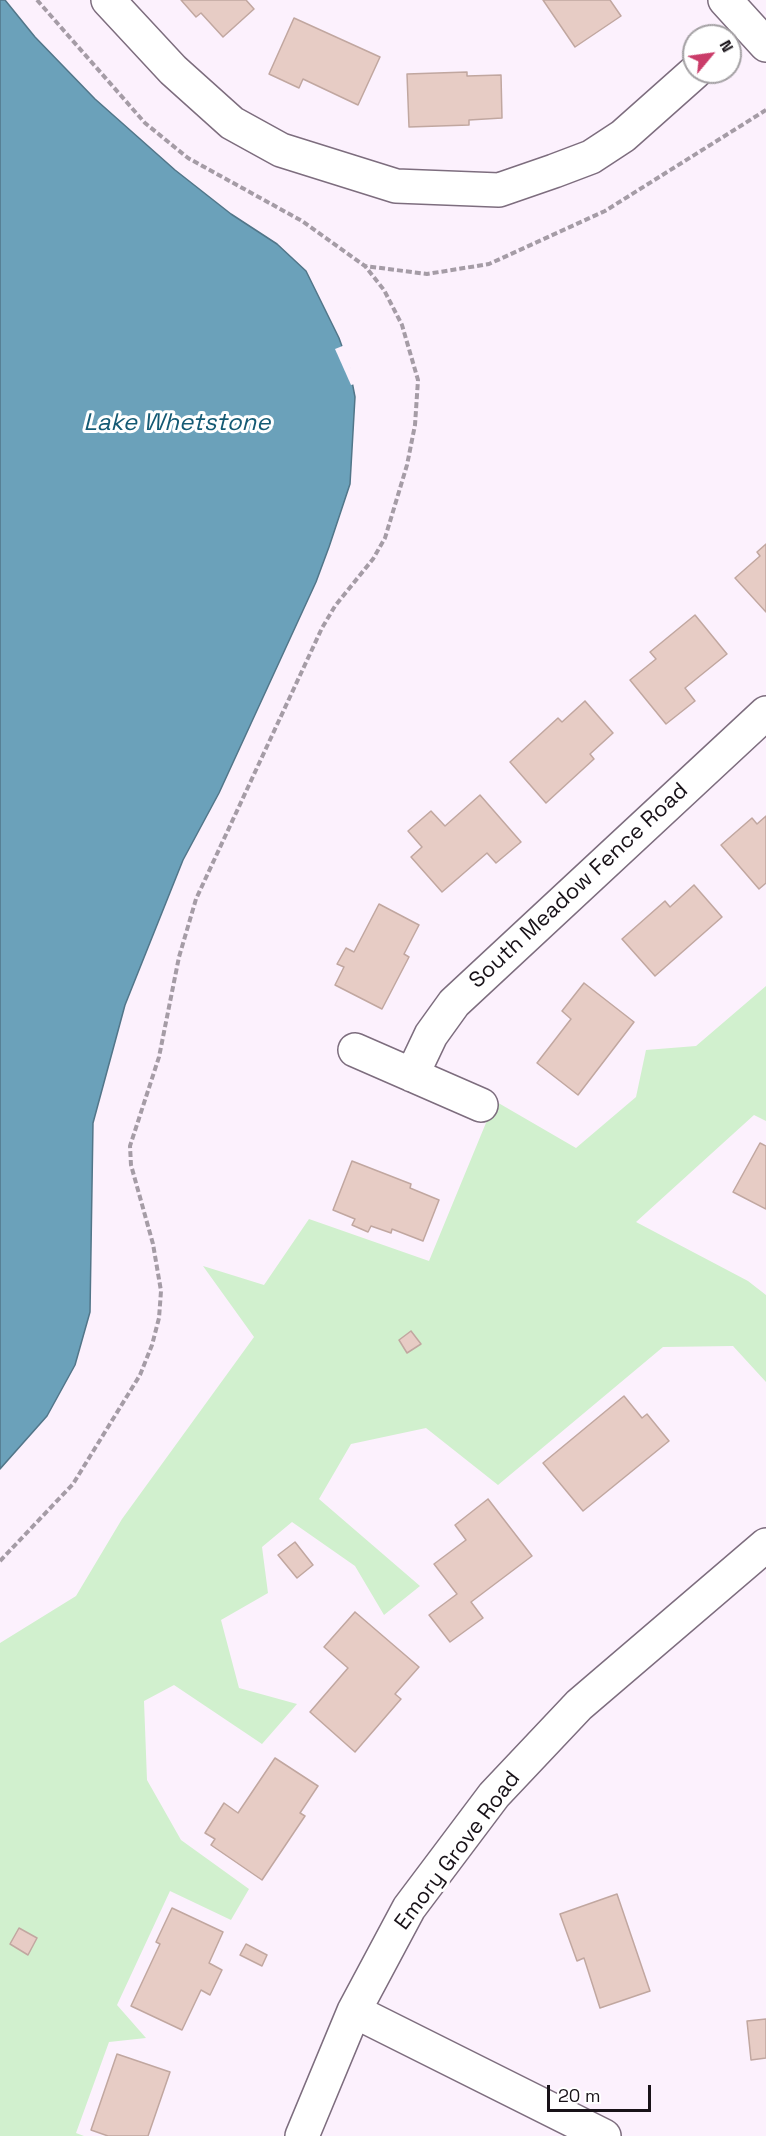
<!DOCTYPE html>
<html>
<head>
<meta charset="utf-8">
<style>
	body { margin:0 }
	#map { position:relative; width:766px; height:2136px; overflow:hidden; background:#fcf1fd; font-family:"Space Grotesk",sans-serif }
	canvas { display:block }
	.north { position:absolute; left:682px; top:24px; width:60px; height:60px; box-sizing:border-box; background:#fff; border:2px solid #a3a0a3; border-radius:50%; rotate:61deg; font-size:16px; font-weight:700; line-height:24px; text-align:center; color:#181218 }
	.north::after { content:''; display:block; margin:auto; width:21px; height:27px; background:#ca3c69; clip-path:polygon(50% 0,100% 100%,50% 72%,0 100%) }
	.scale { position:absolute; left:547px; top:2085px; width:104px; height:27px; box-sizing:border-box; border:3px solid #181218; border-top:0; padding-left:8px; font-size:18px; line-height:21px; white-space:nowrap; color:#181218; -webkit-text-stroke:4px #fff; paint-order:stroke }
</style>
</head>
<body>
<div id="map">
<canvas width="766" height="2136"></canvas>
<div class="north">N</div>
<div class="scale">20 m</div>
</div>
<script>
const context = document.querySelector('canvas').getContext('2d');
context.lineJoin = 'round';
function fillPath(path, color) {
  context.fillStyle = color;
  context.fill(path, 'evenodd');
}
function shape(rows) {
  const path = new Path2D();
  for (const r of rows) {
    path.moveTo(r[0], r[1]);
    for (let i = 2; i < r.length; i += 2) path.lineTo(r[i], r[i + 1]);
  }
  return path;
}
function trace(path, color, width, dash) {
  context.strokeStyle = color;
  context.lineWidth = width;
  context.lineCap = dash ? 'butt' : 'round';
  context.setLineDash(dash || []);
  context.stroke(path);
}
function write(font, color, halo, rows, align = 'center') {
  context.font = font + ' "Space Grotesk",sans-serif';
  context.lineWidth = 6;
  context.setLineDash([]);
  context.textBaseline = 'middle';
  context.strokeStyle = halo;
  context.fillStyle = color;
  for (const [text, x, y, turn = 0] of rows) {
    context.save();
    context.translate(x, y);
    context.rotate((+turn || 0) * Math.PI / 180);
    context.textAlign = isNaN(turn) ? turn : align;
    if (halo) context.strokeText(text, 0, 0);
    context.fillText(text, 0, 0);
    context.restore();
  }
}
fillPath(shape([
	[766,986,766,1121,754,1115,636,1222,748,1281,766,1295,766,1382,733,1346,663,1347,498,1485,426,1428,351,1444,319,1499,420,1586,384,1615,355,1566,292,1522,262,1547,268,1593,221,1620,239,1688,297,1704,262,1744,174,1685,144,1701,147,1780,181,1840,249,1889,231,1920,170,1891,117,2005,146,2038,109,2042,76,2133,84,2136,0,2136,0,1643,76,1596,122,1519,254,1337,203,1266,264,1285,309,1219,429,1261,495,1101,576,1148,636,1097,646,1050,696,1046]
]), '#d1f0ce');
const water = shape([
	[0,0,5,0,35,37,95,99,175,170,231,214,277,244,306,271,339,338,349,366,355,397,350,484,329,547,316,582,219,793,183,860,125,1005,93,1123,90,1312,75,1365,47,1416,0,1469,0,0]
]);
fillPath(water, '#6ba1ba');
trace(water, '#527689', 1.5);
fillPath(shape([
	[345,345,355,384,351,385,335,349]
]), '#fcf1fd');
const building = shape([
	[181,0,246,0,254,9,223,37,201,13,196,17,181,0],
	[543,0,610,0,621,16,575,47,543,0],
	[294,18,380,57,358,105,303,79,299,88,269,74,294,18],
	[467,72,467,76,501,75,502,118,469,120,469,125,409,127,407,74,467,72],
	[766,544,766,612,735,578,760,556,757,552,766,544],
	[695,615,727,654,685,688,695,701,666,724,630,680,656,659,650,652,695,615],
	[585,701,613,733,590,754,594,759,546,803,510,762,558,718,562,722,585,701],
	[480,795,521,842,496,863,487,853,442,892,411,857,422,847,408,831,431,811,445,826,480,795],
	[766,816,766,883,759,889,721,845,752,818,757,824,766,816],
	[694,885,722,917,655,976,622,939,665,901,670,907,694,885],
	[379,904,419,925,404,954,409,957,382,1009,335,985,344,967,337,964,346,948,354,952,379,904],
	[584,983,634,1022,578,1095,537,1063,571,1019,562,1011,584,983],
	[760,1143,766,1146,766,1209,733,1192,760,1143],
	[352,1161,411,1184,410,1188,439,1200,423,1241,392,1229,391,1233,371,1226,368,1232,352,1225,355,1219,333,1210,352,1161],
	[411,1331,421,1344,407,1353,399,1340,411,1331],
	[624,1396,642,1418,647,1414,669,1441,583,1511,543,1463,624,1396],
	[488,1499,532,1556,471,1602,483,1618,450,1642,429,1615,457,1594,434,1564,466,1540,455,1525,488,1499],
	[295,1542,313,1565,297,1578,278,1555,295,1542],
	[355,1612,419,1667,395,1694,401,1699,355,1752,310,1712,348,1668,324,1647,355,1612],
	[275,1758,318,1786,300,1813,305,1816,262,1880,211,1845,215,1839,205,1833,224,1803,238,1813,275,1758],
	[617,1894,650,1991,600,2008,584,1958,577,1961,560,1914,617,1894],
	[172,1908,223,1932,209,1963,222,1970,210,1995,201,1990,182,2030,131,2006,160,1944,156,1942,172,1908],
	[19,1928,37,1938,28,1955,10,1944,19,1928],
	[246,1944,267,1955,262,1966,240,1955,246,1944],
	[766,2019,766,2058,751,2060,747,2021,766,2019],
	[117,2054,170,2072,148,2136,108,2136,91,2130,117,2054]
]);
fillPath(building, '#e7ccc5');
trace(building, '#c1a7a0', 1.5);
const minor = shape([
	[108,0,173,70,232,123,281,150,396,186,499,190,554,171,591,157,623,136,695,72],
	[725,0,766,45],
	[355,1050,481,1105],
	[412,1075,431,1035,454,1003,766,713],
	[354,2011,604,2136],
	[302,2136,354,2011,409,1908,494,1795,579,1705,766,1545]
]);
trace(minor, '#7d6d7e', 36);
trace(shape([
	[37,0,145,123,188,158,302,221,365,266,427,274,489,264,605,211,766,110],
	[0,1561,73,1484,140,1375,152,1345,159,1318,161,1291,153,1244,131,1165,130,1146,159,1057,179,957,196,899,322,628,335,606,373,559,385,538,407,465,415,425,418,380,402,325,384,290,365,266]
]), '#a59ca6', 4, [6, 3]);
trace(minor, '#fff', 33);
write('22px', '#181218', '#fff', [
	["South Meadow Fence Road",579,886,-43],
	["Emory Grove Road",458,1851,-53]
]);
write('italic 24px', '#145a74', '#fff', [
	["Lake Whetstone",177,423]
]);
</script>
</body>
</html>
